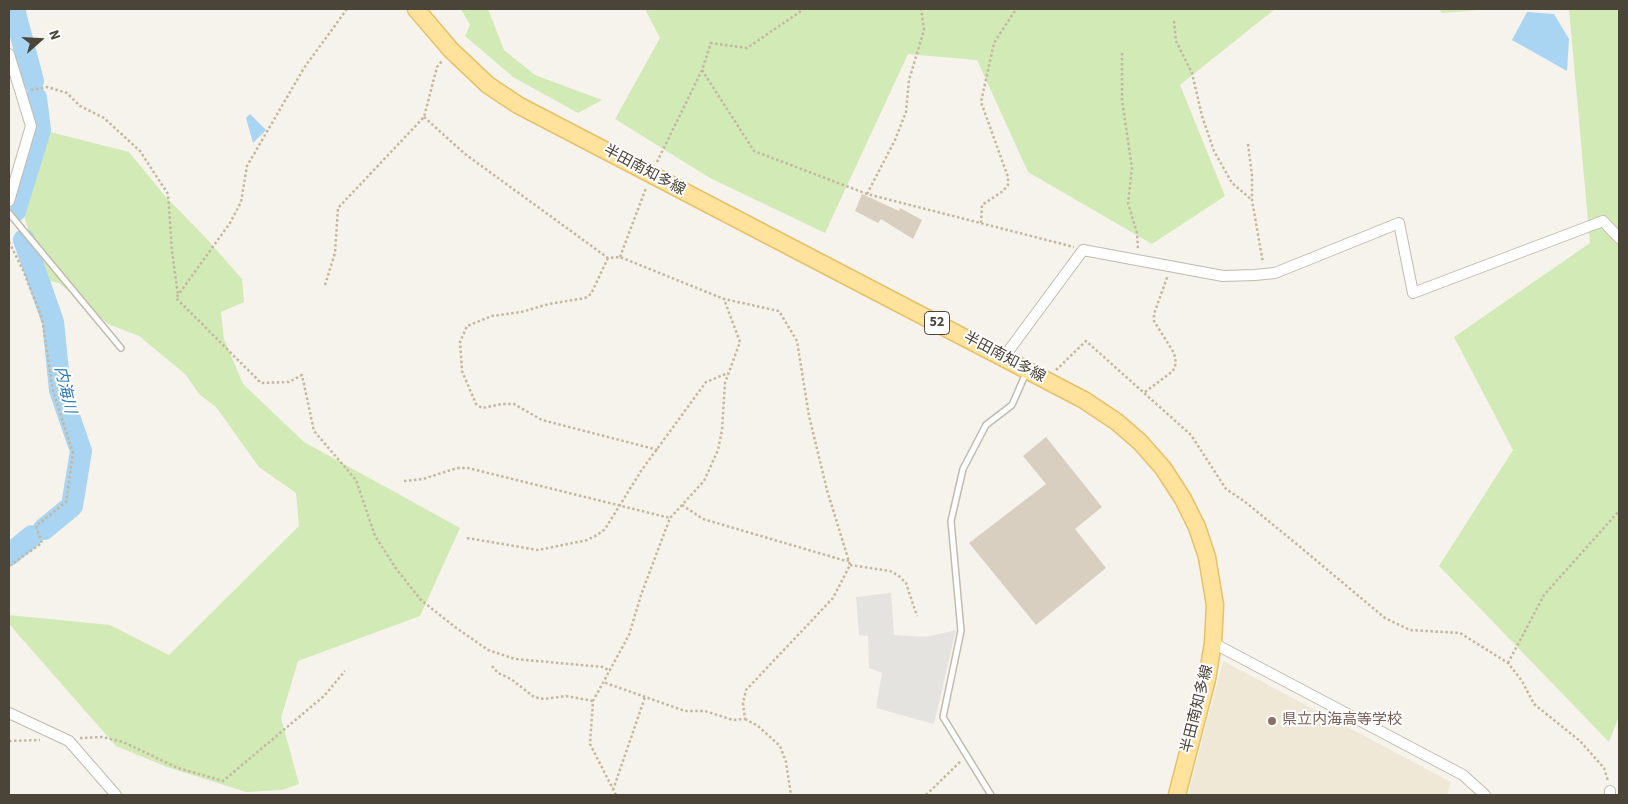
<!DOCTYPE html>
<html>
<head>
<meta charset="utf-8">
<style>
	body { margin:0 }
	#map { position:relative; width:1628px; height:804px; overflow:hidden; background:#f6f3ec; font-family:"Source Sans 3",sans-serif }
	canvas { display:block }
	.frame { position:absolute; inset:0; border:10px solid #4b4439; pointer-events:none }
	.north { position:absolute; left:15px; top:15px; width:50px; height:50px; -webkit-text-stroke:4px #fff; paint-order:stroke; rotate:71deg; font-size:14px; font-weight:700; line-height:20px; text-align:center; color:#4b4439 }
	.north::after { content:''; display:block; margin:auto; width:18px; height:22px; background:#4b4439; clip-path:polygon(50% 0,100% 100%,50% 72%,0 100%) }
</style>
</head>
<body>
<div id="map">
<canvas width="1628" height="804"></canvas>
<div class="frame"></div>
<div class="north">N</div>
</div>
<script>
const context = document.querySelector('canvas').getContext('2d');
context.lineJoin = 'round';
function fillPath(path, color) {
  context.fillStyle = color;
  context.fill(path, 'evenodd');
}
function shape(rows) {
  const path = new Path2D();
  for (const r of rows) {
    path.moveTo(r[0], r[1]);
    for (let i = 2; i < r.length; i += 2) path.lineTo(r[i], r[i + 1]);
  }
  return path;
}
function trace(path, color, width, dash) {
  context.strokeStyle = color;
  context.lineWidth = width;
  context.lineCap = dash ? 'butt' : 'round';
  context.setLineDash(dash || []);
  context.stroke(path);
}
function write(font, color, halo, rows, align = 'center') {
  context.font = font + ' "Source Sans 3","Noto Sans JP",sans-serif';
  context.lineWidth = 4;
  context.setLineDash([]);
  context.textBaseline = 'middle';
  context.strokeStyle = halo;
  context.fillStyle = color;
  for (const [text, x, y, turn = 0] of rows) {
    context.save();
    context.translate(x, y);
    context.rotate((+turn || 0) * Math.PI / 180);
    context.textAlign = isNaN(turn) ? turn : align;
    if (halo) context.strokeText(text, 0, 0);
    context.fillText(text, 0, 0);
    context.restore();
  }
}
fillPath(shape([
	[1223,661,1451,782,1447,795,1188,795]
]), '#efe8d6');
fillPath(shape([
	[461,9,488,9,504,50,535,75,602,100,578,113,513,77,465,36,470,25],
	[645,9,1275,9,1180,85,1225,196,1152,244,1028,172,977,60,908,54,825,233,710,178,615,119,660,38],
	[1438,9,1491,9,1442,13],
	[1569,9,1619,9,1619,716,1609,742,1439,566,1513,450,1454,337,1590,243],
	[46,131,129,152,165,196,206,238,242,279,244,302,221,312,224,339,243,384,304,442,460,528,420,616,298,661,281,718,299,784,282,790,246,792,167,767,116,746,9,624,9,615,110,625,169,655,299,526,296,493,259,467,216,407,200,395,185,374,139,336,108,324,59,283,45,280,22,210]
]), '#d2eab5');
fillPath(shape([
	[891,593,894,635,926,637,956,630,934,724,876,708,882,673,869,668,868,636,859,635,856,597]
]), '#e5e3e0');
fillPath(shape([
	[1527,12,1554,14,1569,39,1567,71,1512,40],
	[250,114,266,130,253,143,246,118]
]), '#a9d4f2');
trace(shape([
	[14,9,33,81],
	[15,211,40,130,36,98],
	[24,240,53,322,60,390,81,451,72,506,44,529],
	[9,555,32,536]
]), '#a9d4f2', 22);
fillPath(shape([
	[862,194,899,211,900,208,922,220,913,239,881,219,878,223,855,211],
	[1046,437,1102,507,1075,529,1106,568,1036,625,969,543,1046,484,1023,456]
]), '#d8cfc1');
const service = shape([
	[9,213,121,348],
	[991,795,943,717,961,631,951,521,963,469,986,425,1012,405,1026,373]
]);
const minor = shape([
	[9,54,31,126,9,201],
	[1004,357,1083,250,1223,276,1255,275,1275,273,1399,223,1413,293,1603,221,1619,238],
	[1213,643,1463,775,1485,795],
	[9,713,69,741,116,795],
	[1610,795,1610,791]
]);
const primary = shape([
	[416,9,451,50,488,85,518,105,1084,400,1117,422,1140,442,1163,468,1183,499,1197,527,1207,557,1215,605,1213,643,1207,679,1177,795]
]);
trace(service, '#c2bbae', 8);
trace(minor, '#c2bbae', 12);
trace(primary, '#e6c16a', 19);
trace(shape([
	[347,9,304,68,247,166,241,202,230,223,176,298,261,383,289,382,302,375,314,431,356,480,375,536,397,570,421,600,455,627,488,650,515,659,603,667,610,671],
	[1174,21,1176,41,1192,73,1202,116,1214,151,1232,183,1252,200],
	[1122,53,1122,100,1132,168,1128,203,1137,233,1138,249],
	[702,70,754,151,867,194,1074,247],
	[31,90,47,87,67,93,80,106,104,118,140,151,168,194,172,251,178,295],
	[424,117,465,154,608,258,620,257,724,299,779,311,797,341,809,416,827,490,850,565,833,598,746,690,743,703,745,719,733,720,705,711,685,711,603,682],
	[1248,144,1252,176,1252,200,1263,263],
	[657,162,702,70,711,43,747,48,804,9],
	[867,194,895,140,906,112,909,80,924,30,921,9],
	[981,223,982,205,1003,191,1008,185,1008,177,981,102,994,43,1016,9],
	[9,242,23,270,42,318,53,391,73,453,66,502,36,526,42,543,9,566],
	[620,257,646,188],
	[608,258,591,294,585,298,549,304,521,312,492,316,467,326,460,342,462,371,476,404,482,408,502,404,514,404,542,420,658,450],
	[325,285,335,253,338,208,424,117,437,67,442,61],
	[1056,370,1086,341,1191,435,1226,489,1244,501,1293,541,1385,618,1410,630,1460,633,1508,663,1522,681,1534,704,1580,741,1604,768,1608,781],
	[1145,392,1173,371,1176,363,1174,353,1154,321,1154,314,1168,275],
	[404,481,423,479,457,468,468,468,670,518],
	[682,505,703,519,846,561,849,560],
	[467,538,538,550,587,540,597,535,605,529,641,471,706,382,728,373],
	[850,565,890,571,899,576,906,583,917,616],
	[1508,663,1544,595,1619,511],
	[492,666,498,673,511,679,534,697,544,699,566,696,593,701],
	[745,719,758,726,780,746,786,762,791,795],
	[80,738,102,737,123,742,178,768,223,781,324,696,345,671],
	[9,741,40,740],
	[613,790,645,697],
	[616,795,590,744,593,701,629,635,641,595,670,518,704,481,718,450,722,430,725,383,740,342,724,299],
	[926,795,961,761]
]), '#c4b79f', 2.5, [2.5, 2.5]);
trace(service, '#fff', 5);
trace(minor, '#fff', 10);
trace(primary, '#ffe39c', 16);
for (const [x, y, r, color] of [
	[1272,721,5,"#8d6e63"]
]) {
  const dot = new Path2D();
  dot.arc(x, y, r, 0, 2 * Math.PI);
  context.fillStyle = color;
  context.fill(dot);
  trace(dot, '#fff', 2);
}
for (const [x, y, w] of [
	[937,323,25]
]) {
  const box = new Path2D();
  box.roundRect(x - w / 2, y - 11.5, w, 23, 4);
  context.fillStyle = '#fff';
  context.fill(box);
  trace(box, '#4b4439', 1);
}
write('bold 14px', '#4b4439', null, [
	["52",937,323]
]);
write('15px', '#4b4439', '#fff', [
	["半田南知多線",644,171,28],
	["半田南知多線",1004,358,28],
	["半田南知多線",1198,709,-76]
]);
write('15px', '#785e54', '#fff', [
	["県立内海高等学校",1282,721]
], 'left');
write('italic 16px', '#2e7ab2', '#fff', [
	["内海川",64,390,77]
]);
</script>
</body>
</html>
